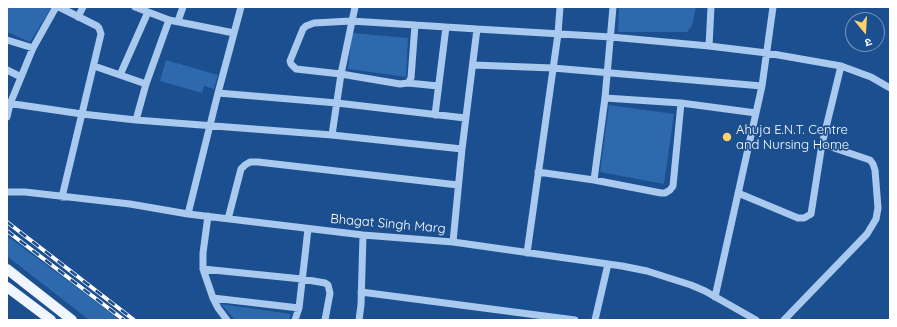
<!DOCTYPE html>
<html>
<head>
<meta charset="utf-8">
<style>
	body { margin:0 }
	#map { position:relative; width:897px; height:327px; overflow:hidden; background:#1b4f8f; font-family:Quicksand,"Noto Sans Devanagari",sans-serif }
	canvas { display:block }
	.frame { position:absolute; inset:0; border:8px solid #fff; pointer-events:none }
	.north { position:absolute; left:845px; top:12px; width:40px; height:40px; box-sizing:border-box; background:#1b4f8f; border:1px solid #7695bc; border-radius:50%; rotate:162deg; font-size:11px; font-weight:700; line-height:16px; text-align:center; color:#fff }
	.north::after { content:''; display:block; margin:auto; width:14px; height:18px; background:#ffd166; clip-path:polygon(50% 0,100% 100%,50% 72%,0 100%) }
</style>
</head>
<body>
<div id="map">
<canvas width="897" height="327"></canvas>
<div class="frame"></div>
<div class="north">उ</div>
</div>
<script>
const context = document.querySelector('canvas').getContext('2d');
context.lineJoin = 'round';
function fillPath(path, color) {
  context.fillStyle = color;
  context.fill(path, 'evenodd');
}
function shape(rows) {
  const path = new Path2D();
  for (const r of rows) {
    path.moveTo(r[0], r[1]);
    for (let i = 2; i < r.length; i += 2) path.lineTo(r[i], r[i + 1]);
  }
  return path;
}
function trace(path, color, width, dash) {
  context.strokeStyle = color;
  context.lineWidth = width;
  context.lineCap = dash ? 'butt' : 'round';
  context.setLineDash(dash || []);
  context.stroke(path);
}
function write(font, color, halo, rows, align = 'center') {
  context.font = font + ' Quicksand,sans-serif';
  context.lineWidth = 3.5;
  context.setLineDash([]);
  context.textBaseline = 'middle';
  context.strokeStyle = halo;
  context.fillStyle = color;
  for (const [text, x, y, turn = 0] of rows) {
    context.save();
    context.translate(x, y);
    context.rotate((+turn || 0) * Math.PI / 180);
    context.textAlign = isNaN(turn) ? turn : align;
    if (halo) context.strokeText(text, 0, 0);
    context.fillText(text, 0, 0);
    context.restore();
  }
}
fillPath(shape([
	[7,7,50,7,51,8,30,42,7,32],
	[619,7,696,7,692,26,687,32,618,32],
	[352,33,408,38,406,77,348,69],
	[166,60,218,75,214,89,204,86,202,93,160,81],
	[609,105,674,114,664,184,600,172],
	[7,236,87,295,120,320,89,320,7,256],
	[221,304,291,314,289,320,235,320]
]), '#2e69ad');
trace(shape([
	[59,7,97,26,99,28,101,34,62,197],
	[135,7,169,20,234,33],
	[78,17,83,7],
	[178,21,183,7],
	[415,25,411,78,408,83,400,84,341,74,296,69,291,64,290,61,303,29,306,26,314,23,351,21,415,25,477,29,611,37,709,46,767,53,841,66,871,77,890,88],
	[7,40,33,48],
	[709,46,711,7],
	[473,65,553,68,762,86],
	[94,66,146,84],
	[7,70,21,77],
	[120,75,148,12],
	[408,83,438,86],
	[218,93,337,103,465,118],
	[605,98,681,103,756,113],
	[7,103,82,114,136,120,332,135,462,149],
	[435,115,446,27],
	[7,117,10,104,33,48,56,7],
	[136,120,146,84,169,20],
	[332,135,341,74,355,7],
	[538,172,594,180,661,193,665,193,670,190,673,186,681,103],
	[594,180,605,98,613,7],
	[7,192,25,192,130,204,188,214,363,235,453,242,622,266,647,271,691,285,705,291,756,320],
	[738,193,798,218,804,218,811,214,822,144,841,66],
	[188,214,218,93,241,7],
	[208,216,203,253,203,269,213,298,218,308,227,320],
	[228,219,241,169,245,165,250,162,258,162,458,185],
	[453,242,462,149,477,29],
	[527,253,558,34,560,7],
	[203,269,302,279,325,283,328,285,330,293,325,320],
	[361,292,575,320],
	[715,297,762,86,773,7],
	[213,298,299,308],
	[295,320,299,308,308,229],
	[359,320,361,305,363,235],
	[595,320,608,264],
	[784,320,867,234,876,219,878,208,875,170,873,164,870,160,822,144]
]), '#a9c9ee', 7);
trace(shape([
	[7,269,72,320],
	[7,287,51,320]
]), '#f0f6ff', 10);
const rail = shape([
	[7,222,134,320],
	[7,231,124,320]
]);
trace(rail, '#fff', 4);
trace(rail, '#1b4f8f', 2.5, [8]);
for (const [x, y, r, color] of [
	[727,137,5,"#ffd166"]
]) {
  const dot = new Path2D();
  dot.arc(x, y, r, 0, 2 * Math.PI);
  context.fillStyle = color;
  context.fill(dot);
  trace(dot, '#1b4f8f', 1.5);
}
write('13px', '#fff', '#1b4f8f', [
	["Ahuja E.N.T. Centre",736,130],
	["and Nursing Home",736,145]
], 'left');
write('13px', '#fff', '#1b4f8f', [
	["Bhagat Singh Marg",388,224,5]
]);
</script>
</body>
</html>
